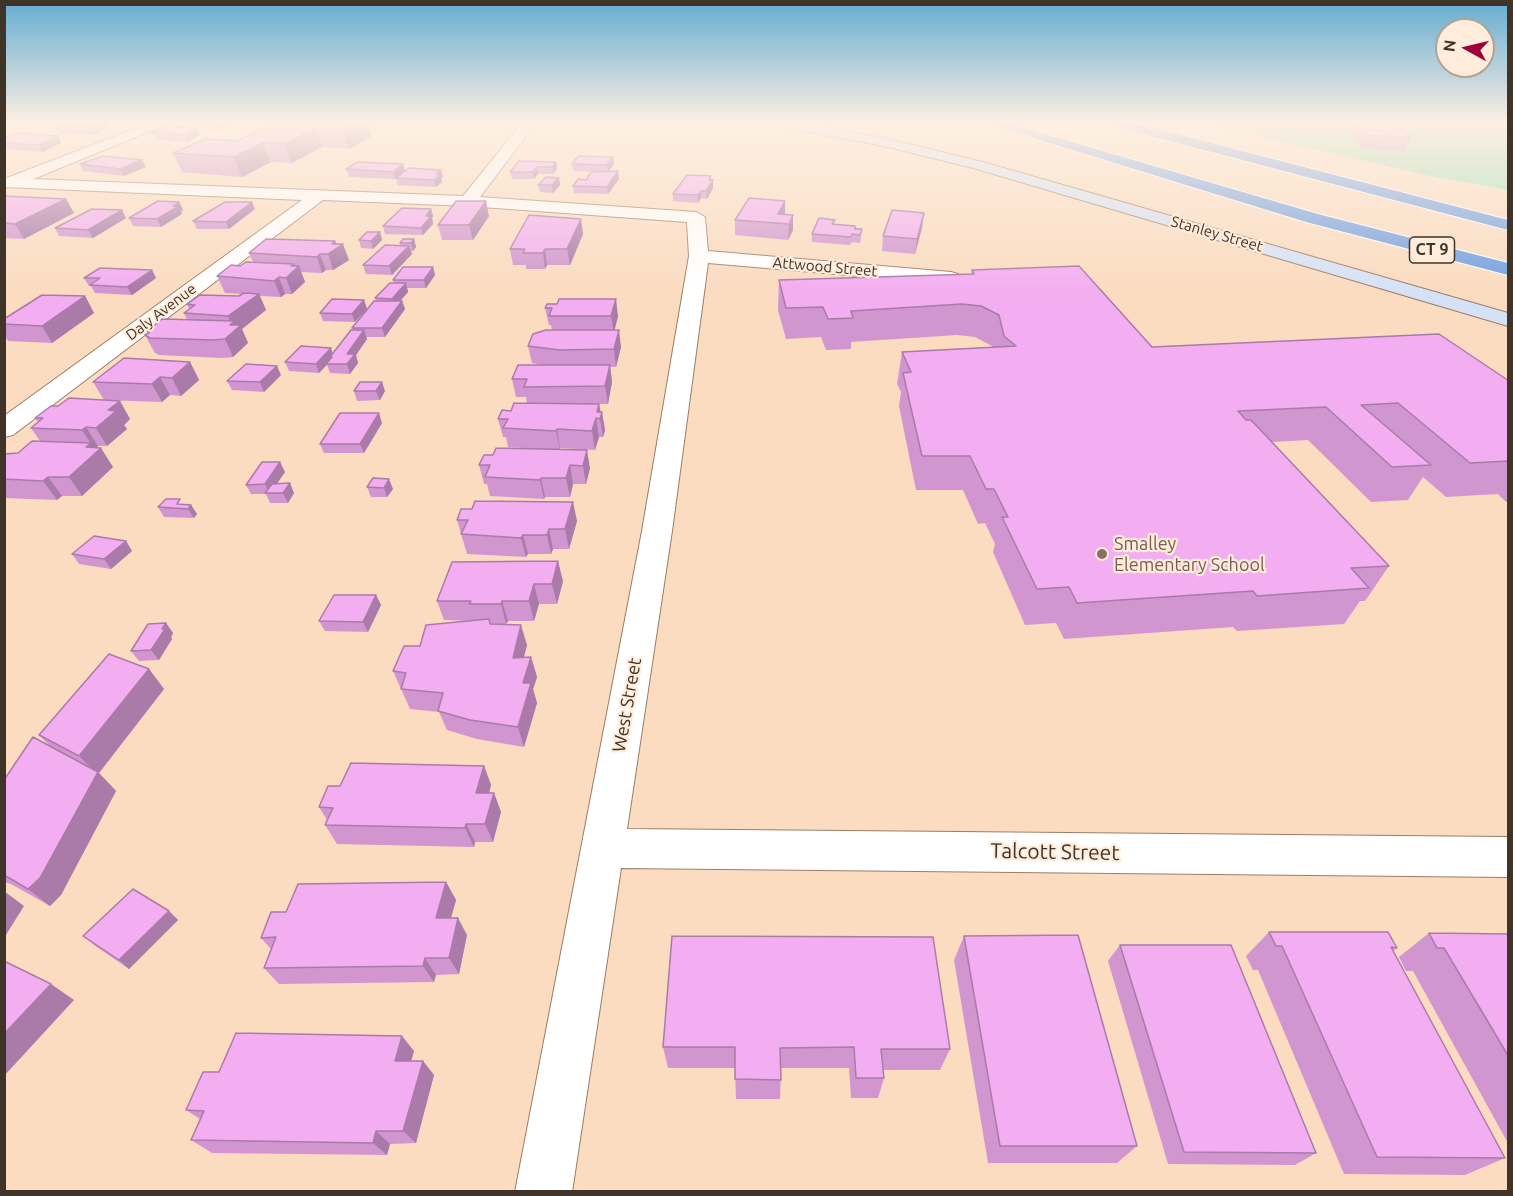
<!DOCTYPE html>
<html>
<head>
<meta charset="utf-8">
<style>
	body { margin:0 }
	#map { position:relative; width:1513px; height:1196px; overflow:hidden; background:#fbdcc1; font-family:Ubuntu,sans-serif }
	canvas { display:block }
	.frame { position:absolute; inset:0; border:6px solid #403429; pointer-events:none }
	.north { position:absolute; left:1435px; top:18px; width:60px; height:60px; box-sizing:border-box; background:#ffecdb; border:2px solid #b3a294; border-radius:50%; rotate:278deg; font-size:16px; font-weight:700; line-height:24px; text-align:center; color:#403429 }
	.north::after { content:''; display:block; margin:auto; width:21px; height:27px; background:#a0003a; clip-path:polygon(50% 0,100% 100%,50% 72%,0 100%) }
</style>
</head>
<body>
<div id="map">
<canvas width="1513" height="1196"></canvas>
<div class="frame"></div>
<div class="north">N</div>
</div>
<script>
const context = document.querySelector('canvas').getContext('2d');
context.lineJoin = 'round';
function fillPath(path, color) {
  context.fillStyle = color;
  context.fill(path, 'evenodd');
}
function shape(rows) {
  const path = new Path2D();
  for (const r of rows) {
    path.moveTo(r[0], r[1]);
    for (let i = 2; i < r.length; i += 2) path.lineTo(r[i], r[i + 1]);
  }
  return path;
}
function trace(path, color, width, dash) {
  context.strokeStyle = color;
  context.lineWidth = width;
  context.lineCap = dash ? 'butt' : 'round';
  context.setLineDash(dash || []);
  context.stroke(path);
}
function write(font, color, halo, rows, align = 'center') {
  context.font = font + ' Ubuntu,sans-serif';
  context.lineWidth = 4.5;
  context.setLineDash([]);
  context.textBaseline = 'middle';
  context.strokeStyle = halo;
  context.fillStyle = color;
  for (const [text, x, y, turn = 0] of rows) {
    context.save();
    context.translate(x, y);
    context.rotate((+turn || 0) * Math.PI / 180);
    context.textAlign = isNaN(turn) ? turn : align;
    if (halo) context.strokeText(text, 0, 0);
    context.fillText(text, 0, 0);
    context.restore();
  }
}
fillPath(shape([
	[1202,123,1497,123,1508,129,1508,190,1430,176]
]), '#a2e0b8');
const minor = shape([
	[150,123,170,123,33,179,463,196,522,123,536,123,480,197,696,212,705,217,708,251,951,272,958,274,961,278,958,282,951,284,708,263,672,531,627,829,1508,837,1508,877,621,868,572,1192,515,1192,642,531,689,256,687,222,468,206,323,200,13,435,4,437,4,416,302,200,4,187,4,179,150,123]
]);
const secondary = shape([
	[776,123,806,123,888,139,983,162,1508,313,1508,326,973,168,888,147,783,127,776,123]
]);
const motorway = shape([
	[985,123,1007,123,1318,214,1508,263,1508,275,1306,222,985,123],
	[1111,123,1135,123,1508,220,1508,230,1113,126,1111,123]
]);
trace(minor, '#9a7e65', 2);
trace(secondary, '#9a7e65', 2);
trace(motorway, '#fff', 2);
fillPath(minor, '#fff');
fillPath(secondary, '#d5e2f6');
fillPath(motorway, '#72a0e0');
fillPath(shape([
	[195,123,236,123,224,128,196,126],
	[294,123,378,123,369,127,372,136,349,149,322,147,292,163,271,162,242,177,182,172,173,153,237,141,288,126],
	[469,123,497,123,495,125],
	[1354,123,1397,123,1410,138,1404,151,1362,148,1351,132],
	[56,126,109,128,92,135,59,133],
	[197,128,200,135,188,142,155,139,152,133],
	[4,138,61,143,42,152,4,149],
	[556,162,557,169,553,174,538,174,534,179,512,179,510,172],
	[80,164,146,167,124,176,83,171],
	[403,164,405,171,441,170,443,177,441,178,442,182,436,187,398,185,396,178,395,179,349,177,346,169],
	[572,164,614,164,608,172,619,179,608,194,574,193,573,186,586,180,598,172,573,171],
	[559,178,560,185,553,193,540,192,538,185],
	[711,180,713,180,713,188,707,199,701,198,698,203,673,201,673,194],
	[4,196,66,199,74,213,24,239,4,238],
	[785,201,785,214,793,230,788,240,735,235,735,220],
	[179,202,183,210,181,211,182,214,161,227,133,226,129,218],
	[255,209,229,229,197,229,193,221],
	[431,209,433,216,432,218,433,224,423,235,385,234,383,226],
	[924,213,922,228,915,254,882,251,883,236],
	[489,216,473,240,442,240,438,225],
	[126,218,93,238,59,236,55,228],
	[581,219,583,234,570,265,547,265,545,269,526,269,526,265,513,265,510,249],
	[834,224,862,229,860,243,852,242,850,245,812,242,812,234],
	[380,232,382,240,373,249,361,248,359,240],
	[414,239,416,247,413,251,411,251,412,254,392,275,366,274,363,265,400,246,400,243],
	[335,241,336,244,349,260,333,270,326,270,322,273,301,272,305,282,292,294,285,294,281,297,260,296,266,310,242,329,248,343,233,357,221,358,159,355,155,353,145,335,148,333,147,331,187,320,184,313,189,309,187,304,239,296,242,294,225,293,217,276,240,266,253,262,249,253],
	[433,267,435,275,426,288,407,288,408,292,400,301,402,301,405,309,385,337,366,337,367,339,356,355,358,363,350,374,330,373,327,365,319,373,289,371,285,362,333,353,353,330,352,328,376,301,375,298,394,283,393,280],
	[152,270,156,278,132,295,95,293,91,286,89,286,84,278],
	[972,270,1152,347,1509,381,1509,501,1506,502,1498,494,1446,497,1423,477,1408,500,1371,502,1308,440,1272,442,1389,566,1365,601,1360,601,1344,624,1237,631,1233,627,1064,639,1056,623,1025,625,993,552,995,544,985,523,978,524,963,490,916,490,899,406,901,392,897,384,902,352,992,347,992,346,975,337,957,335,851,342,851,349,826,350,821,337,786,339,778,310,779,280,971,274],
	[85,296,94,313,52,343,8,341,4,335,4,319],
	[364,300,367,309,355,322,323,321,320,313],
	[547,304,618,316,614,330,621,347,616,367,610,367,612,382,608,404,589,404,599,404,605,430,603,437,599,437,595,450,560,448,560,449,590,468,586,484,573,484,570,497,545,497,544,499,490,496,487,484,484,484,479,465,493,455,538,449,508,447,506,437,503,437,498,419,511,411,527,403,526,397,516,397,512,379,543,365,532,363,528,346,552,330,551,325,549,325,545,308],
	[190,362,199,380,181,396,170,395,162,402,104,400,93,382],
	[281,375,264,392,232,390,227,381],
	[354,391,385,391,380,400,357,401],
	[120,401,130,419,124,425,127,429,107,446,98,446,96,448,113,467,82,496,62,496,57,500,4,498,4,454,18,453,40,441,31,428,38,422,35,418,58,406],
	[382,423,364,453,324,453,320,444],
	[280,462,285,472,277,483,294,493,288,503,270,503,266,494,251,494,246,485],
	[367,487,393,489,387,497,371,497],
	[183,504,191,505,197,514,194,518,164,517,158,507],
	[457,520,577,521,569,549,553,549,551,554,528,554,526,557,467,554],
	[126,541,132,551,111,569,79,564,72,554],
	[452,562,563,581,557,604,539,604,534,621,508,621,506,624,490,624,527,645,523,657,531,657,537,677,533,689,537,703,524,747,477,739,447,730,439,712,410,709,393,671,420,646,475,621,444,620,437,601],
	[376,595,381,605,368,632,325,631,319,621],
	[166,623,173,633,171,637,172,639,159,660,139,661,131,651],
	[149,669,164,689,99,773,116,791,61,895,50,906,11,884,4,882,4,780,52,748,39,735],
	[484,766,491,785,489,793,494,793,501,812,493,842,475,842,474,847,337,844,325,825,327,820,319,807,340,786],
	[446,882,456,900,451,918,467,935,459,974,436,975,434,982,279,984,264,968,271,949,261,938,286,912],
	[169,911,178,920,129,969,94,945,83,936],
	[1269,932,1397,948,1393,951,1505,1158,1465,1175,1344,1174,1258,970,1253,970,1246,956],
	[1429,933,1509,934,1509,1145,1413,971,1406,971,1399,957],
	[672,936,950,1049,940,1070,883,1070,884,1078,878,1098,851,1098,849,1068,781,1068,780,1099,736,1099,735,1068,668,1068,663,1047],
	[964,936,1137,1146,1117,1163,988,1163,954,960],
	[1120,945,1316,1153,1295,1165,1168,1164,1108,961],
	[414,1051,411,1061,423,1061,434,1075,416,1143,390,1144,387,1155,212,1153,191,1140,200,1119,186,1110,219,1072]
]), '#d196cf');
fillPath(shape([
	[101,123,106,123,109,128,92,135,88,128],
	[222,123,236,123,224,128],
	[357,123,368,123,372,136,349,149,343,130],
	[369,123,378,123,370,127],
	[197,128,200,135,188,142,186,135],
	[316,128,322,147,292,163,285,144],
	[58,136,61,143,42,152,39,145],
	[263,143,271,162,242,177,234,157],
	[613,157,614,164,608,173,607,165],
	[142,160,146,167,124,176,120,169],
	[556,162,557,169,553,174,552,167],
	[403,164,405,171,395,179,393,172],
	[537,167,538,174,534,179,533,172],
	[441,170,443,177,441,178,442,182,436,187,434,180,436,174],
	[618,171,619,179,608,194,607,187],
	[711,176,711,183,713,180,713,188,707,199,706,191,709,180],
	[559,178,560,185,553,193,552,185],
	[701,191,701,198,698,203,698,195],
	[66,199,74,213,24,239,15,224],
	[486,201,489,216,473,240,469,225],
	[785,201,785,215,778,214],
	[179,202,183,210,181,211,182,214,161,227,157,219,173,206],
	[252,202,255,209,229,229,226,222],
	[431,209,433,216,432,218,433,224,423,235,421,228],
	[122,210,126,218,93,238,88,230],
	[924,213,922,228,915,254,917,239],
	[793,215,793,230,788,240,789,224],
	[581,219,583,234,570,265,567,249],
	[380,232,382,240,373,249,371,241],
	[414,239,416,247,413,251,411,243],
	[335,241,338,248,343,244,349,260,333,270,328,254,332,244],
	[409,246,412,254,392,275,389,266],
	[545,249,547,265,545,269,543,253],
	[320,254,326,270,322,273,317,257],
	[294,264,296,269,299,266,305,282,292,294,286,278,291,266],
	[433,267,435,275,426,288,424,280],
	[152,270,156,278,132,295,127,287],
	[279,277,285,294,281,297,274,281],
	[406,283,408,292,395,307,392,299],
	[259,294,266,310,242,329,248,343,233,357,225,339,230,325,231,324,228,316],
	[85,296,94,313,52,343,42,326],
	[616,299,618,316,614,333,611,316],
	[364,300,367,309,355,322,352,314],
	[402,301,405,309,385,337,382,328],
	[364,330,367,339,356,355,358,363,350,374,347,364,347,354],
	[619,330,621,347,616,367,614,349],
	[331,348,334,357,330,357,331,360,319,373,316,364],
	[190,362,199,380,181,396,172,378],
	[610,365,612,382,608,404,605,386],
	[277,366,281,375,264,392,260,382],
	[160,377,170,395,162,402,152,384],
	[382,382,385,391,380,400,376,391],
	[120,401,130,419,124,425,127,429,107,446,96,428,108,410],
	[599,404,601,417,602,412,605,430,603,437,600,419,597,412],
	[379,413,382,423,364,453,360,444],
	[596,418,599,437,595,450,592,431],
	[86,427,98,446,95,449,101,448,113,467,82,496,69,477,86,447,91,444,82,430],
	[557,429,560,448,560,450,556,431],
	[587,450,590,468,586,484,583,466],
	[280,462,285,472,270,494,265,484],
	[570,465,573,484,570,497,566,478],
	[48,477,62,496,57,500,43,481],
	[541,478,545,497,544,499,540,480],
	[389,479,393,489,387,497,384,488],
	[290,483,294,493,288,503,283,493],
	[573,502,577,521,569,549,565,529],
	[191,505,197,514,194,518,188,509],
	[549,529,553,549,551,554,547,535],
	[523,535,528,554,526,557,521,538],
	[126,541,132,551,111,569,104,559],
	[558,561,563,581,557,604,552,584],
	[534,584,539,604,534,621,529,601],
	[376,595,381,605,368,632,363,622],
	[502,601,508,621,506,624,501,604],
	[166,623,173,633,171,637,172,639,159,660,151,650],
	[521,625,527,645,519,677,513,658],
	[531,657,537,677,533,689,537,703,524,747,518,727,523,683],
	[149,669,164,689,99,773,116,791,61,895,50,906,28,889,97,774,79,756],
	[484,766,491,785,484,811,476,793],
	[494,793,501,812,493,842,485,824],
	[466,824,475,842,474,847,465,828],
	[446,882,456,900,446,935,436,918],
	[4,891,24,906,4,938],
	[169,911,178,920,129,969,119,960],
	[458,918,467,935,459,974,449,958],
	[425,958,436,975,434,982,423,966],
	[51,984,74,1000,4,1076,4,1034],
	[402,1036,414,1051,407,1075,395,1061],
	[423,1061,434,1075,416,1143,403,1131],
	[376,1131,390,1144,387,1155,373,1143]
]), '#aa7aa9');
const building = shape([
	[64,123,101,123,88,128,56,126,64,123],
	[294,123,357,123,343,130,316,128,285,144,263,143,234,157,173,153,205,139,237,141,270,125,288,126,294,123],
	[1359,123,1397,123,1410,138,1368,135,1359,123],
	[168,126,197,128,186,135,152,133,168,126],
	[17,133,58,136,39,145,4,143,4,138,17,133],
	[103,156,142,160,120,169,80,164,103,156],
	[578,156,613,157,607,165,572,164,578,156],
	[519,161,556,162,552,167,537,167,533,172,510,172,519,161],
	[358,162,403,164,393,172,346,169,358,162],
	[409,168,441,170,436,174,440,175,434,180,396,178,409,168],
	[618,171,607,187,573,186,578,179,586,180,591,172,618,171],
	[687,175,711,176,709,180,713,180,706,191,701,191,698,195,673,194,687,175],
	[546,177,559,178,552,185,538,185,546,177],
	[4,196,66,199,15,224,4,223,4,196],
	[749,198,785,201,778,214,793,215,789,224,735,220,749,198],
	[158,201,179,202,173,206,179,206,157,219,129,218,158,201],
	[456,201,486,201,469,225,438,225,456,201],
	[225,202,252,202,226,222,193,221,225,202],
	[402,208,431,209,426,216,431,216,421,228,383,226,402,208],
	[92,209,122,210,88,230,55,228,92,209],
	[892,210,924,213,917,239,883,236,892,210],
	[529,215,581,219,567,249,545,249,543,253,523,253,525,249,510,249,529,215],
	[819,218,835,220,832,224,855,226,855,229,862,229,860,235,852,234,851,237,812,234,819,218],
	[367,232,380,232,371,241,359,240,367,232],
	[266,239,335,241,332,244,343,244,328,254,320,254,317,257,249,253,266,239],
	[403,239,414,239,411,243,400,243,403,239],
	[385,245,409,246,389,266,363,265,385,245],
	[246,262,294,264,291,266,299,266,286,278,279,277,274,281,217,276,231,265,240,266,246,262],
	[1079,266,1152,347,1439,334,1509,381,1509,461,1470,463,1398,403,1361,405,1431,465,1392,467,1326,407,1238,411,1246,420,1251,420,1389,566,1351,568,1369,588,1257,596,1253,591,1077,603,1069,587,1037,589,1002,517,1008,517,994,489,986,489,970,456,922,456,903,373,911,372,902,352,1016,346,1004,336,999,315,981,306,962,304,851,311,853,318,828,319,823,307,786,308,779,280,974,274,972,270,1079,266],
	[403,267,433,267,424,280,393,280,403,267],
	[100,268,152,270,127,287,90,285,100,278,84,278,100,268],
	[390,283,406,283,392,299,375,298,390,283],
	[244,293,259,294,228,316,184,313,195,305,187,304,200,295,239,296,244,293],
	[42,295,85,296,42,326,4,324,4,319,42,295],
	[332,299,364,300,352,314,320,313,332,299],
	[559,299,616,299,611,316,549,316,552,308,545,308,547,304,557,304,559,299],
	[374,301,402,301,382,328,352,328,374,301],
	[162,319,234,321,230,325,241,325,225,339,213,340,150,338,145,335,150,332,147,331,162,319],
	[351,330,364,330,347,354,355,354,347,364,326,364,332,357,330,357,351,330],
	[546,330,619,330,614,349,560,350,528,346,533,334,546,330],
	[301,346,331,348,316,364,285,362,301,346],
	[124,358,190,362,172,378,160,377,152,384,93,382,124,358],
	[246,364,277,366,260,382,227,381,246,364],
	[518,365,610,365,605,386,524,387,527,379,512,379,518,365],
	[360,382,382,382,376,391,354,391,360,382],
	[69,398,120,401,108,410,116,411,96,428,86,427,82,430,31,428,43,418,35,418,51,406,58,406,69,398],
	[514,403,599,404,597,412,602,412,600,419,596,418,592,431,557,429,556,431,503,428,508,419,498,419,502,410,511,411,514,403],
	[340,413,379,413,360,444,320,444,340,413],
	[32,441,91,443,86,447,101,448,69,477,48,477,43,481,4,479,4,454,18,453,32,441],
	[496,448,587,450,583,466,570,465,566,478,541,478,540,480,485,477,490,465,479,465,484,455,493,455,496,448],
	[262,462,280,462,265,484,246,485,262,462],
	[373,478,389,479,384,488,367,487,373,478],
	[290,483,283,493,265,493,272,484,290,483],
	[166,499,180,499,177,504,191,505,188,509,158,507,166,499],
	[475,501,573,502,565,529,549,529,547,535,523,535,521,538,461,534,468,520,457,520,461,509,472,509,475,501],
	[94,536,126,541,104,559,72,554,94,536],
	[558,561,552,584,534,584,529,601,502,601,501,604,469,604,471,601,437,601,452,562,558,561],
	[334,595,376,595,363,622,319,621,334,595],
	[489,619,490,624,521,625,513,658,531,657,523,683,531,683,518,727,470,720,438,711,443,693,401,689,406,673,393,671,404,646,420,646,426,625,489,619],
	[166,623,162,629,165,629,151,650,131,651,148,624,166,623],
	[109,654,149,669,79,756,39,735,109,654],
	[33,737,98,772,40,878,28,889,4,875,4,780,33,737],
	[351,763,484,766,476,793,494,793,485,824,466,824,465,828,325,825,333,808,319,807,328,786,340,786,351,763],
	[446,882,436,918,458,918,449,958,425,958,423,966,264,968,276,937,261,938,271,912,286,912,298,884,446,882],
	[133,889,169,911,119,960,83,936,133,889],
	[1269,932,1388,932,1397,948,1391,947,1505,1158,1377,1157,1282,946,1276,946,1269,932],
	[1429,933,1509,934,1509,1057,1444,948,1437,948,1429,933],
	[1078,935,1137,1146,1000,1146,964,936,1078,935],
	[672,936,933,937,950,1049,881,1049,884,1078,856,1078,854,1047,780,1048,781,1080,735,1079,735,1047,663,1047,672,936],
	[1120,945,1231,945,1316,1153,1184,1152,1120,945],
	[4,961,51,984,4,1034,4,961],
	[236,1033,402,1036,395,1061,423,1061,403,1131,376,1131,373,1143,191,1140,204,1111,186,1110,203,1072,219,1072,236,1033]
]);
fillPath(building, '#f3aef1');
trace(building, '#aa7aa9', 1.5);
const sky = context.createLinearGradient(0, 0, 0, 291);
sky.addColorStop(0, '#63acd1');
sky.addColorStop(0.42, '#fdefe3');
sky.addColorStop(1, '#fdefe300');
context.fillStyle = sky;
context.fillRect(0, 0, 1513, 291);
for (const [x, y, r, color] of [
	[1102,554,6,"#8d6e63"]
]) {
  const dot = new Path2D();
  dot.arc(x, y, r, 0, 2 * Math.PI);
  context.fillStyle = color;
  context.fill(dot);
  trace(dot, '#ffecdb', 2);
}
write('15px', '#403429', '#ffecdb', [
	["Stanley Street",1217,234,16],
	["Attwood Street",825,267,5],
	["Daly Avenue",161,312,-37]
]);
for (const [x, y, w] of [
	[1432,250,45]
]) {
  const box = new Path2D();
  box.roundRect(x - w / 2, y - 13, w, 26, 4.5);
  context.fillStyle = '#ffecdb';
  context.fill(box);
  trace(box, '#403429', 1.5);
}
write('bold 16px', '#403429', null, [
	["CT 9",1432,250]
]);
write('18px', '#785e54', '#ffecdb', [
	["Smalley",1114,544],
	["Elementary School",1114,565]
], 'left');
write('18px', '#403429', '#ffecdb', [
	["West Street",627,705,-80]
]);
write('21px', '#403429', '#ffecdb', [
	["Talcott Street",1055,852,1]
]);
</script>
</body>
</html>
